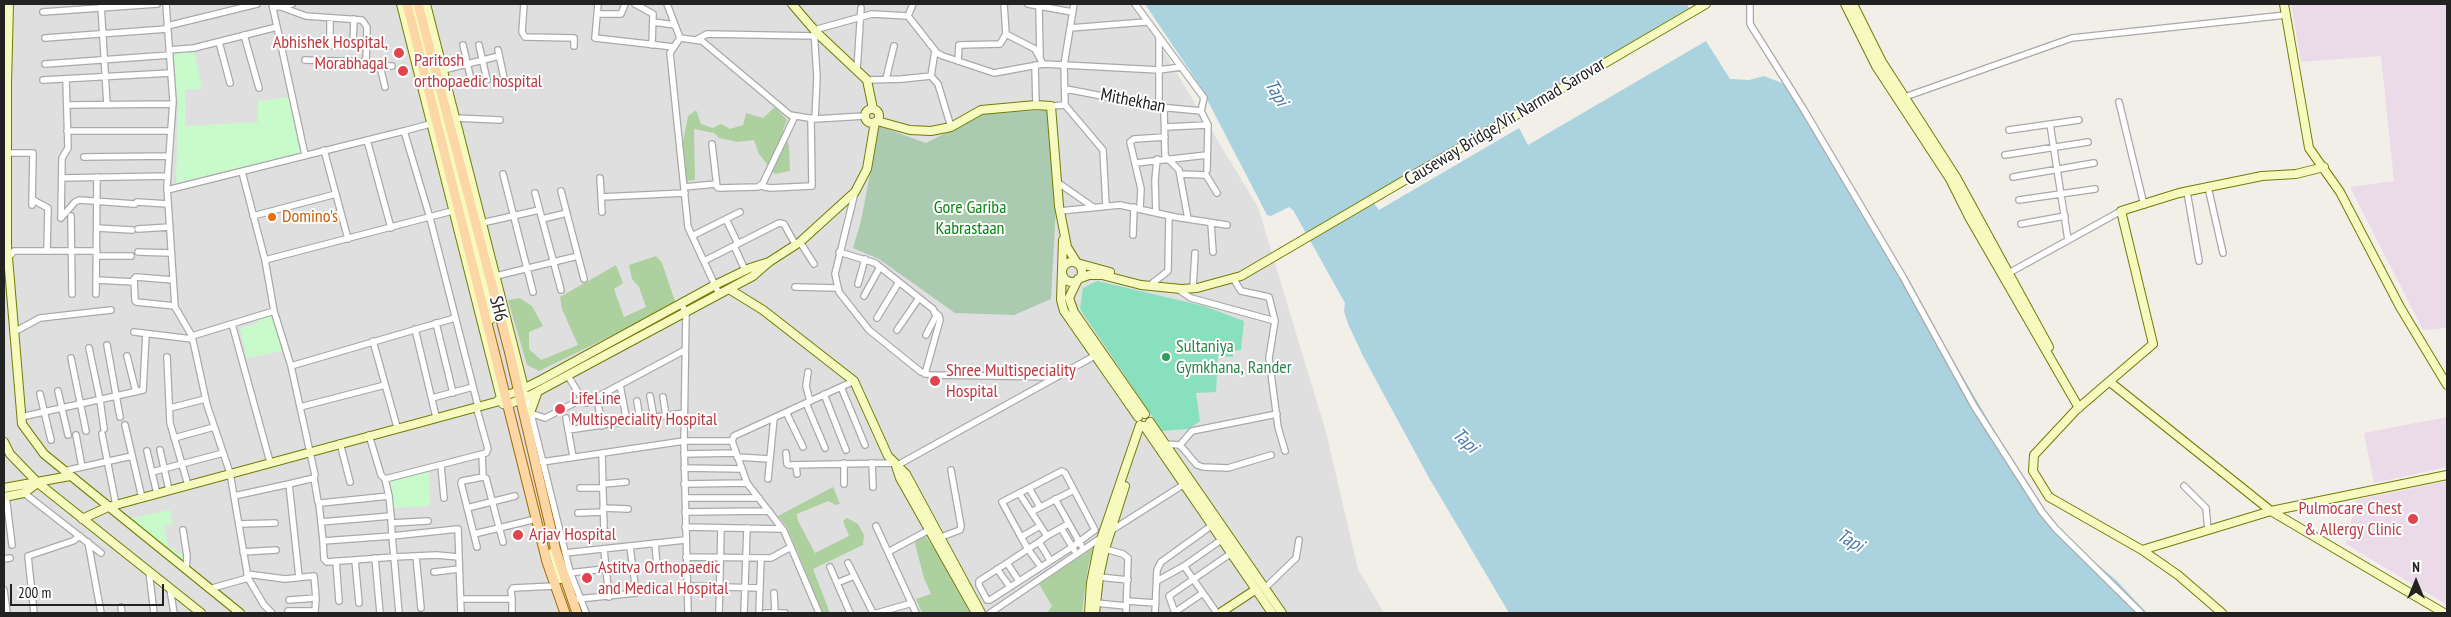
<!DOCTYPE html>
<html>
<head>
<meta charset="utf-8">
<style>
	body { margin:0 }
	#map { position:relative; width:2451px; height:617px; overflow:hidden; background:#f2efe9; font-family:"PT Sans Narrow",sans-serif }
	canvas { display:block }
	.frame { position:absolute; inset:0; border:5px solid #222; pointer-events:none }
	.north { position:absolute; left:2391px; top:557px; width:50px; height:50px; -webkit-text-stroke:4px #fff; paint-order:stroke; rotate:0deg; font-size:14px; font-weight:700; line-height:20px; text-align:center; color:#222 }
	.north::after { content:''; display:block; margin:auto; width:18px; height:22px; background:#222; clip-path:polygon(50% 0,100% 100%,50% 72%,0 100%) }
	.scale { position:absolute; left:10px; top:584px; width:154px; height:22px; box-sizing:border-box; border:2px solid #222; border-top:0; padding-left:6px; font-size:15px; line-height:18px; white-space:nowrap; color:#222; -webkit-text-stroke:4px #fff; paint-order:stroke }
</style>
</head>
<body>
<div id="map">
<canvas width="2451" height="617"></canvas>
<div class="frame"></div>
<div class="north">N</div>
<div class="scale">200 m</div>
</div>
<script>
const context = document.querySelector('canvas').getContext('2d');
context.lineJoin = 'round';
function fillPath(path, color) {
  context.fillStyle = color;
  context.fill(path, 'evenodd');
}
function shape(rows) {
  const path = new Path2D();
  for (const r of rows) {
    if (r.length === 3) {
      path.moveTo(r[0] + r[2], r[1]);
      path.arc(r[0], r[1], r[2], 0, 2 * Math.PI);
      continue;
    }
    path.moveTo(r[0], r[1]);
    for (let i = 2; i < r.length; i += 2) path.lineTo(r[i], r[i + 1]);
  }
  return path;
}
function trace(path, color, width, dash) {
  context.strokeStyle = color;
  context.lineWidth = width;
  context.lineCap = dash ? 'butt' : 'round';
  context.setLineDash(dash || []);
  context.stroke(path);
}
function write(font, color, halo, rows, align = 'center') {
  context.font = font + ' "PT Sans Narrow",sans-serif';
  context.lineWidth = 4;
  context.setLineDash([]);
  context.textBaseline = 'middle';
  context.strokeStyle = halo;
  context.fillStyle = color;
  for (const [text, x, y, turn = 0] of rows) {
    context.save();
    context.translate(x, y);
    context.rotate((+turn || 0) * Math.PI / 180);
    context.textAlign = isNaN(turn) ? turn : align;
    if (halo) context.strokeText(text, 0, 0);
    context.fillText(text, 0, 0);
    context.restore();
  }
}
fillPath(shape([
	[4,4,1135,4,1258,207,1326,432,1358,569,1384,613,4,613]
]), '#e0dfdf');
fillPath(shape([
	[2291,4,2447,4,2447,328,2423,330,2350,187,2394,181,2381,56,2301,62],
	[2447,417,2447,467,2374,483,2364,433],
	[2447,481,2447,605,2346,544,2356,500]
]), '#ebdbe8');
fillPath(shape([
	[775,107,787,120,783,130,789,146,790,171,775,174,759,154,754,140,738,142,719,138,714,133,694,129,695,180,687,181,682,147,688,116,696,110,701,124,713,128,721,124,730,129,743,125,746,113,763,118],
	[656,256,662,263,676,304,539,371,527,365,508,300,520,298,532,306,543,326,529,332,529,349,541,360,578,345,562,309,560,297,616,265,623,283,614,289,624,317,646,307,639,287,632,279,629,265],
	[833,487,840,504,836,505,828,501,797,514,798,521,815,553,849,536,843,521,847,518,858,524,864,535,863,545,813,569,830,613,823,613,787,527,778,516],
	[925,535,935,550,970,613,922,613,916,599,931,594,924,578,914,540],
	[1093,548,1088,568,1082,613,1047,613,1052,606,1039,584]
]), '#add19e');
fillPath(shape([
	[1047,110,1056,207,1051,299,1014,315,955,313,879,259,853,248,861,221,879,126,926,143,982,114]
]), '#aacbaf');
fillPath(shape([
	[194,50,202,89,185,90,186,126,258,122,258,101,290,97,303,153,176,183,178,105,173,52],
	[273,313,283,351,247,358,240,328,258,323,257,318],
	[429,470,430,506,393,508,387,481],
	[170,510,173,524,164,526,169,549,175,548,176,554,186,552,186,568,127,519]
]), '#c8facc');
fillPath(shape([
	[1097,281,1204,306,1244,321,1241,350,1233,351,1233,357,1218,356,1216,392,1196,393,1200,421,1189,429,1162,431,1080,309,1083,288]
]), '#88e0be');
fillPath(shape([
	[1145,4,1687,4,1689,8,1369,197,1379,210,1519,128,1528,145,1706,41,1730,79,1749,80,1764,76,1787,85,1868,215,2038,505,2068,539,2117,581,2147,613,1509,613,1428,476,1363,356,1348,324,1344,311,1345,303,1293,210,1289,207,1271,216,1267,215,1200,86]
]), '#aad3df');
const street = shape([
	[166,4,173,101,167,186,175,307,192,336,207,405,230,473,248,578,264,605,272,613],
	[272,4,305,155],
	[273,4,306,16,362,20,367,27,366,64,370,66,392,66],
	[524,4,522,32,525,37,574,38,574,46],
	[598,4,595,38,674,47],
	[635,4,653,14,652,45],
	[667,4,680,38,670,53,688,227,719,294],
	[1004,4,1006,34,1035,49,1043,64,1064,65,1065,105,1051,106],
	[1028,4,1072,12],
	[1074,4,1064,65,1159,70,1181,67],
	[1135,4,1204,98,1201,111,1208,125,1207,170],
	[1750,4,1750,24,1804,110,1903,277,1974,406,2042,512,2055,528,2141,613],
	[101,5,107,105],
	[1039,6,1040,56],
	[277,7,292,4],
	[43,12,157,4],
	[598,14,621,14,625,4],
	[908,16,937,53,943,56,994,73,1043,64],
	[653,22,675,25],
	[167,26,257,4],
	[1070,28,1146,22],
	[244,35,259,88],
	[45,38,167,29],
	[680,38,702,41,790,115,815,119,865,116],
	[696,40,707,34,815,36],
	[219,42,230,83],
	[353,45,354,19],
	[463,45,471,80],
	[479,45,487,80],
	[330,46,330,18],
	[169,50,194,48,277,27],
	[498,50,504,78],
	[305,60,365,62],
	[958,61,959,45,1000,44,1006,34],
	[45,64,170,55],
	[1035,65,1036,105],
	[380,66,385,87],
	[443,70,499,56],
	[857,70,861,8],
	[931,76,935,51],
	[886,79,894,46],
	[43,80,171,73],
	[867,80,902,79,931,76,938,84,951,127],
	[1066,89,1159,107,1201,111],
	[1902,98,2072,38,2286,15],
	[2119,102,2144,205],
	[67,105,173,104],
	[1065,105,1103,150,1106,206],
	[1159,107,1159,39],
	[1164,108,1165,156,1179,170,1188,219],
	[455,118,500,120],
	[815,119,817,77,814,30,872,14,908,16,913,4],
	[2050,124,2068,240],
	[1165,127,1208,125],
	[2009,130,2079,120],
	[67,131,171,131],
	[404,131,430,124],
	[367,140,391,228],
	[712,144,717,187,719,188,758,187,763,183,795,116],
	[324,150,348,239],
	[7,153,33,153,32,205],
	[2005,155,2088,142],
	[84,157,169,156],
	[1136,163,1207,155],
	[242,172,265,260,274,311,291,366,315,475,314,478,289,484],
	[503,174,533,292],
	[1180,174,1206,175,1217,193],
	[2013,177,2094,163],
	[62,178,168,176],
	[600,178,602,212],
	[1057,182,1093,207],
	[760,186,770,188,812,186,811,118],
	[684,187,716,184],
	[2208,187,2223,253],
	[167,190,404,131,430,218,478,406],
	[561,191,584,279],
	[855,192,835,274,839,292,869,330,921,372,930,375,1057,377],
	[2187,192,2199,261],
	[535,193,561,290],
	[601,197,685,193],
	[33,200,48,208,47,250],
	[2019,200,2095,189],
	[137,202,168,204],
	[1140,208,1141,189,1130,142,1134,139,1165,137],
	[1060,211,1120,205,1175,217,1227,225],
	[1156,213,1155,180,1157,159],
	[71,216,72,294],
	[253,216,336,194],
	[61,218,62,158,68,148,66,79],
	[61,218,75,202,79,200,135,204],
	[542,219,567,213],
	[726,219,738,244],
	[482,223,539,210],
	[1211,223,1213,252],
	[2021,224,2065,216],
	[97,228,132,230],
	[138,229,170,227],
	[1133,235,1134,207],
	[692,236,740,212],
	[800,242,814,264],
	[734,246,745,270],
	[138,252,171,253],
	[839,252,875,263,933,309,936,316,926,335],
	[97,256,131,256],
	[9,257,14,251,97,251],
	[265,260,456,210],
	[704,261,779,223,784,224,795,244],
	[2007,274,2121,211],
	[496,276,578,256],
	[1233,278,1241,291,1269,297,1275,321,1269,358,1278,427,1285,451],
	[97,280,134,282],
	[173,280,136,277,134,279,135,300,136,302,175,306],
	[858,284,865,259],
	[1150,285,1168,271,1169,216],
	[795,287,837,288],
	[1176,288,1191,298,1275,321],
	[1193,288,1195,253],
	[96,294,97,177],
	[864,296,880,267],
	[681,304,686,312,684,441,688,613],
	[877,318,899,282],
	[436,323,453,393],
	[232,324,270,462],
	[415,329,436,417],
	[897,330,919,298],
	[14,332,40,318,111,310],
	[134,332,192,339],
	[192,336,274,311],
	[373,341,397,427],
	[107,345,120,417],
	[89,348,100,400,104,429],
	[127,356,136,392],
	[167,357,170,423,188,485],
	[71,358,86,431],
	[291,366,455,318],
	[808,372,806,386,810,401],
	[925,374,940,320,939,316,936,313],
	[568,376,584,402,586,403,685,350],
	[620,385,627,422],
	[841,387,865,445],
	[58,391,68,435],
	[40,394,51,440],
	[526,394,570,572,586,613],
	[824,394,846,450],
	[650,396,654,418],
	[663,397,666,416],
	[432,398,473,387],
	[597,398,602,426],
	[637,401,640,420],
	[806,403,825,448],
	[300,407,385,385],
	[170,408,205,399],
	[786,412,803,447],
	[530,413,545,418,582,399],
	[21,417,143,390,146,334],
	[566,418,573,457],
	[125,425,142,498],
	[568,430,684,413],
	[102,434,116,505],
	[76,435,82,467],
	[369,435,381,475,385,479,486,453,488,449,476,406],
	[174,438,214,427],
	[340,443,350,482],
	[1166,444,1180,445,1197,465,1203,467,1228,468,1271,455],
	[1180,445,1192,431,1277,414],
	[160,450,169,490],
	[147,451,157,494],
	[602,453,604,531],
	[786,453,787,464,789,465,894,463],
	[482,454,483,477],
	[684,454,735,453],
	[737,457,770,459],
	[542,462,684,441,732,441],
	[844,463,844,484],
	[872,463,873,487],
	[441,465,444,498],
	[796,465,797,474],
	[896,466,1098,354],
	[684,468,741,469],
	[64,471,132,456],
	[152,472,223,453],
	[314,478,318,502],
	[385,479,389,496],
	[768,479,774,418],
	[603,484,626,482],
	[684,484,747,483],
	[2184,486,2206,508,2208,530],
	[580,488,603,488],
	[1029,488,1040,507],
	[24,493,101,553],
	[1019,493,1047,536],
	[6,496,12,545],
	[234,496,289,484,299,577],
	[685,498,759,498],
	[1055,499,1081,545],
	[467,508,515,496],
	[603,508,628,509],
	[685,512,769,511],
	[1031,512,1074,490],
	[578,513,603,512],
	[321,522,319,504,321,503,389,496,391,516,392,536,394,557,327,562,324,559,323,541,392,536,458,529,461,613],
	[391,523,428,521],
	[239,524,275,523],
	[876,526,916,613],
	[685,527,782,529],
	[1061,528,1074,550],
	[183,530,187,556,186,570],
	[1109,532,1186,483],
	[474,534,536,519],
	[941,537,960,530,961,526,951,470],
	[1021,537,1040,526],
	[323,541,321,522,391,516],
	[88,542,101,613],
	[1039,542,1050,560],
	[655,543,657,566],
	[477,547,461,483,462,481,483,477,486,478,503,542],
	[630,547,635,584],
	[1105,549,1123,554,1128,558,1126,613],
	[604,550,609,597],
	[243,552,276,550],
	[888,552,929,530],
	[565,553,685,540],
	[416,556,421,608],
	[686,557,771,558,791,547],
	[375,558,380,613],
	[4,559,10,558],
	[355,560,359,603],
	[336,561,339,601],
	[848,563,873,613],
	[1007,563,1019,581],
	[1184,566,1217,613],
	[830,567,850,613],
	[1041,567,1028,549,1021,537,1002,502,1062,471,1065,473,1095,530,1072,547,990,600,987,600,979,585,979,581,1007,563,1028,549,1039,542,1047,536,1068,524],
	[997,569,1010,587],
	[149,572,154,613],
	[434,572,459,569],
	[568,573,633,566],
	[247,574,285,579,314,576,316,598,289,600],
	[1099,577,1128,580],
	[1157,581,1184,566,1221,540],
	[837,583,854,576],
	[687,586,760,588],
	[1265,588,1296,558,1299,540],
	[170,589,174,613],
	[209,589,248,578],
	[4,590,7,613],
	[774,593,775,612],
	[461,599,512,599,511,591,513,588,555,586],
	[512,599,512,613],
	[578,599,636,593],
	[1127,601,1156,603],
	[1096,603,1126,606],
	[121,607,122,613],
	[288,611,315,611,316,598],
	[1175,612,1203,593],
	[34,613,28,556,73,541,80,536],
	[399,613,394,557,436,555,459,557],
	[719,613,721,528],
	[744,613,747,528],
	[759,613,761,558],
	[765,613,785,613],
	[819,613,784,531,747,483,732,441,734,436,854,381],
	[877,613,912,603],
	[990,613,1102,537],
	[1155,613,1157,570,1161,562,1211,526],
	[1175,613,1169,596,1230,554]
]);
const secondary = shape([
	[9,4,7,84,7,245,22,424,44,454,240,613],
	[401,4,502,402],
	[413,4,485,287,491,319],
	[426,4,524,388],
	[792,4,816,32,867,80,873,109],
	[1845,4,1876,66,1950,179,1969,217,2079,408],
	[1853,4,1882,62,1956,177,2049,347],
	[2284,4,2309,148,2340,192,2400,307,2447,385],
	[872,116,7],
	[877,121,910,130,931,131,951,127,981,110,1036,105,1051,106,1059,206,1067,247,1077,263,1110,272],
	[1063,240,1061,300,1064,311,1138,417],
	[1072,272,10],
	[729,289,763,310,854,381,888,456,906,474,981,613],
	[2110,382,2271,511,2444,613],
	[503,404,507,405,531,395,753,276,769,262,800,242,855,192,867,169,875,122],
	[530,413,538,391],
	[1145,414,1074,312,1069,298,1078,279,1089,275,1102,275,1141,285,1181,289,1197,288,1241,276,1706,4],
	[1150,422,1282,613],
	[1144,426,1272,613],
	[4,442,10,454,38,483,201,613],
	[896,466,900,478,976,613],
	[4,488,70,476],
	[4,497,24,493,36,484],
	[82,519,108,507,496,402,504,396,519,391,541,380,715,285,750,268,769,262],
	[2142,550,2271,511,2447,475],
	[553,552,561,579],
	[1089,613,1091,583,1098,548,1140,425],
	[1095,613,1099,577,1105,549,1125,486],
	[1220,613,1255,590],
	[2222,613,2178,575,2142,550,2049,497,2033,471,2034,455,2076,410,2153,344,2121,211,2179,193,2262,176,2296,174,2324,167]
]);
const primary = shape([
	[407,4,547,562,565,613],
	[418,4,509,350,556,551,577,613]
]);
trace(street, '#a9a9a9', 8);
trace(secondary, '#707d05', 10);
trace(primary, '#a06b00', 11);
trace(street, '#fff', 5.5);
trace(secondary, '#f7fabf', 8);
trace(primary, '#fcd6a4', 9);
for (const [x, y, r, color] of [
	[399,53,6,"#e0444e"],
	[403,71,6,"#e0444e"],
	[272,217,5,"#e8710a"],
	[1166,357,5,"#2e9e5b"],
	[935,381,6,"#e0444e"],
	[560,409,6,"#e0444e"],
	[2413,519,6,"#e0444e"],
	[518,535,6,"#e0444e"],
	[587,578,6,"#e0444e"]
]) {
  const dot = new Path2D();
  dot.arc(x, y, r, 0, 2 * Math.PI);
  context.fillStyle = color;
  context.fill(dot);
  trace(dot, '#fff', 2);
}
write('18px', '#be3a42', '#fff', [
	["Abhishek Hospital,",388,43,"right"],
	["Morabhagal",388,64,"right"],
	["Paritosh",414,61],
	["orthopaedic hospital",414,82],
	["Shree Multispeciality",946,371],
	["Hospital",946,392],
	["LifeLine",571,399],
	["Multispeciality Hospital",571,420],
	["Pulmocare Chest",2402,509,"right"],
	["& Allergy Clinic",2402,530,"right"],
	["Arjav Hospital",529,535],
	["Astitva Orthopaedic",598,568],
	["and Medical Hospital",598,589]
], 'left');
write('18px', '#222', '#fff', [
	["Mithekhan",1133,101,11],
	["Causeway Bridge/Vir Narmad Sarovar",1505,122,-31],
	["SH6",498,309,75]
]);
write('18px', '#0c8416', '#fff', [
	["Gore Gariba",970,208],
	["Kabrastaan",970,229]
]);
write('18px', '#c56008', '#fff', [
	["Domino's",282,217]
], 'left');
write('18px', '#27864d', '#fff', [
	["Sultaniya",1176,347],
	["Gymkhana, Rander",1176,368]
], 'left');
write('italic 19px', '#4a7aab', '#fff', [
	["Tapi",1276,93,60],
	["Tapi",1465,441,43],
	["Tapi",1850,541,30]
]);
</script>
</body>
</html>
